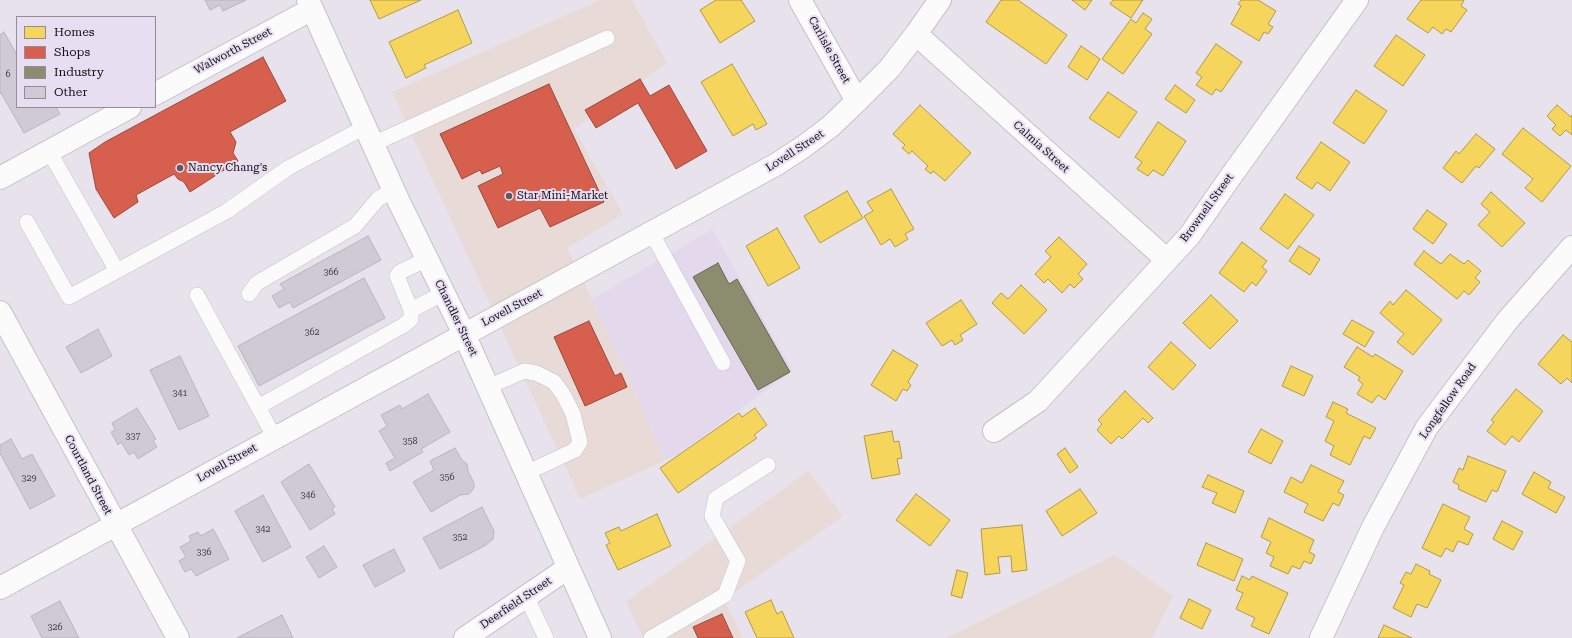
<!DOCTYPE html>
<html>
<head>
<meta charset="utf-8">
<style>
	body { margin:0 }
	#map { position:relative; width:1572px; height:638px; overflow:hidden; background:#e8e2ed; font-family:"Roboto Serif",serif }
	canvas { display:block }
	.legend { position:absolute; left:16px; top:16px; width:140px; height:92px; box-sizing:border-box; background:#e8def1; border:1px solid #938c9a; margin:0; padding:5px 7px; list-style:none; font-size:12px; color:#141017 }
	.legend li { display:flex; align-items:center; gap:8px; height:20px }
	.legend b { width:20px; border:1px solid #938c9a }
</style>
</head>
<body>
<div id="map">
<canvas width="1572" height="638"></canvas>
<ul class="legend">
<li><b style="height:11px;background:#f6d55c"></b>Homes</li>
<li><b style="height:11px;background:#d6604d"></b>Shops</li>
<li><b style="height:11px;background:#8c8c6e"></b>Industry</li>
<li><b style="height:11px;background:#cfcad3"></b>Other</li>
</ul>
</div>
<script>
const context = document.querySelector('canvas').getContext('2d');
context.lineJoin = 'round';
function fillPath(path, color) {
  context.fillStyle = color;
  context.fill(path, 'evenodd');
}
function shape(rows) {
  const path = new Path2D();
  for (const r of rows) {
    path.moveTo(r[0], r[1]);
    for (let i = 2; i < r.length; i += 2) path.lineTo(r[i], r[i + 1]);
  }
  return path;
}
function trace(path, color, width, dash) {
  context.strokeStyle = color;
  context.lineWidth = width;
  context.lineCap = dash ? 'butt' : 'round';
  context.setLineDash(dash || []);
  context.stroke(path);
}
function write(font, color, halo, rows, align = 'center') {
  context.font = font + ' "Roboto Serif",serif';
  context.lineWidth = 4;
  context.setLineDash([]);
  context.textBaseline = 'middle';
  context.strokeStyle = halo;
  context.fillStyle = color;
  for (const [text, x, y, turn = 0] of rows) {
    context.save();
    context.translate(x, y);
    context.rotate((+turn || 0) * Math.PI / 180);
    context.textAlign = isNaN(turn) ? turn : align;
    if (halo) context.strokeText(text, 0, 0);
    context.fillText(text, 0, 0);
    context.restore();
  }
}
fillPath(shape([
	[600,0,632,0,667,63,574,129,623,214,567,248,592,299,666,460,580,499,392,92],
	[808,471,843,516,724,600,743,638,643,638,626,602],
	[1115,555,1173,596,1152,638,946,638]
]), '#e8dbd7');
fillPath(shape([
	[712,229,793,371,678,454,666,460,592,299]
]), '#e4d9ec');
const homes = shape([
	[370,0,421,0,379,19,370,0],
	[716,0,741,0,755,21,720,43,700,10,716,0],
	[1001,0,1018,0,1067,35,1046,64,986,22,1001,0],
	[1072,0,1092,0,1085,10,1072,0],
	[1113,0,1143,0,1131,18,1110,4,1113,0],
	[1241,0,1258,0,1276,11,1268,24,1273,27,1268,34,1264,32,1259,41,1231,24,1241,6,1238,4,1241,0],
	[1421,0,1464,0,1461,6,1467,10,1451,32,1446,29,1442,34,1433,27,1428,33,1407,19,1421,0],
	[458,10,472,43,424,65,426,68,406,78,389,42,458,10],
	[1143,13,1152,19,1145,29,1152,34,1123,74,1102,59,1131,19,1136,23,1143,13],
	[1396,35,1425,55,1403,86,1374,66,1396,35],
	[1216,44,1242,62,1221,92,1216,89,1212,95,1196,85,1202,77,1196,73,1216,44],
	[1081,46,1100,59,1087,80,1068,67,1081,46],
	[732,64,767,124,756,130,753,124,733,136,701,82,732,64],
	[1175,85,1195,100,1186,113,1165,99,1175,85],
	[1356,90,1387,111,1364,144,1333,123,1356,90],
	[1108,92,1137,112,1119,138,1089,118,1108,92],
	[920,105,971,153,945,181,933,171,931,174,925,169,928,166,912,151,909,154,902,148,905,145,893,134,920,105],
	[1557,105,1571,117,1572,115,1572,135,1566,130,1560,136,1552,129,1556,125,1547,116,1557,105],
	[1158,122,1186,141,1163,176,1153,170,1148,176,1137,169,1142,162,1135,157,1158,122],
	[1523,128,1571,166,1542,202,1525,188,1533,179,1502,154,1523,128],
	[1476,134,1495,149,1479,168,1476,166,1462,183,1443,168,1456,151,1459,154,1476,134],
	[1321,142,1350,162,1330,191,1317,182,1312,189,1296,178,1321,142],
	[891,189,914,229,905,234,908,239,895,247,890,239,881,245,864,216,873,211,867,202,891,189],
	[847,191,863,218,820,243,804,216,847,191],
	[1491,192,1525,223,1502,247,1478,225,1490,212,1481,204,1491,192],
	[1285,194,1314,215,1288,249,1260,229,1285,194],
	[1427,210,1447,224,1433,244,1413,229,1427,210],
	[777,228,800,268,768,286,746,246,777,228],
	[1059,237,1087,264,1078,274,1083,279,1074,288,1070,284,1062,293,1048,279,1044,283,1035,274,1051,257,1045,251,1059,237],
	[1242,242,1267,261,1262,267,1267,271,1256,286,1252,282,1244,292,1219,273,1242,242],
	[1299,246,1320,259,1310,275,1289,261,1299,246],
	[1424,251,1441,264,1450,254,1464,264,1468,260,1481,271,1475,278,1480,282,1469,295,1464,291,1457,299,1414,264,1424,251],
	[1021,285,1047,310,1024,334,992,303,1001,293,1008,299,1021,285],
	[1406,290,1442,320,1413,355,1397,342,1404,334,1380,313,1390,301,1393,305,1406,290],
	[1211,295,1238,321,1210,349,1183,323,1211,295],
	[961,300,977,324,960,335,963,340,955,345,952,340,942,346,926,323,961,300],
	[1352,320,1374,332,1365,347,1343,334,1352,320],
	[1563,335,1572,342,1572,383,1567,378,1561,384,1538,364,1563,335],
	[1171,342,1196,365,1173,390,1148,367,1171,342],
	[1357,347,1373,357,1375,354,1403,371,1385,400,1378,395,1372,403,1357,394,1363,384,1358,380,1360,377,1344,367,1357,347],
	[893,350,918,365,908,382,911,385,907,391,903,389,896,401,871,385,893,350],
	[1291,366,1313,376,1304,396,1282,386,1291,366],
	[1516,389,1543,411,1519,442,1512,436,1505,445,1487,431,1494,422,1491,420,1516,389],
	[1125,391,1153,418,1148,423,1143,418,1122,439,1119,436,1111,444,1097,430,1102,424,1098,420,1125,391],
	[1333,402,1348,409,1346,413,1376,428,1370,439,1364,436,1350,465,1330,455,1334,446,1325,441,1334,421,1326,417,1333,402],
	[755,408,767,425,754,435,757,438,678,493,660,468,739,413,742,417,755,408],
	[1261,429,1283,441,1271,464,1248,452,1261,429],
	[892,431,894,442,899,441,902,458,897,459,900,474,872,479,864,436,892,431],
	[1065,448,1078,467,1070,473,1057,454,1065,448],
	[1468,456,1506,471,1497,492,1492,490,1486,502,1458,489,1459,485,1453,482,1459,468,1463,470,1468,456],
	[1311,465,1344,481,1338,492,1344,495,1339,506,1333,503,1323,521,1304,512,1308,504,1284,492,1291,477,1302,483,1311,465],
	[1534,472,1551,482,1548,488,1565,497,1556,513,1522,494,1534,472],
	[1208,475,1244,491,1235,513,1212,503,1217,493,1202,487,1208,475],
	[1080,489,1097,513,1062,536,1046,511,1080,489],
	[916,494,950,520,930,546,896,520,916,494],
	[1443,504,1470,517,1464,529,1473,534,1468,545,1458,541,1453,552,1446,548,1441,557,1422,548,1443,504],
	[657,514,671,546,618,570,606,545,610,543,605,533,619,527,621,531,657,514],
	[1269,518,1314,540,1309,552,1315,555,1311,564,1304,561,1300,569,1292,566,1288,574,1270,566,1274,557,1266,553,1271,542,1261,537,1269,518],
	[1502,521,1523,532,1513,550,1493,539,1502,521],
	[1022,525,1027,570,1012,572,1011,556,998,557,1000,573,985,575,981,529,1022,525],
	[1206,543,1243,559,1234,581,1197,565,1206,543],
	[1416,564,1430,571,1429,574,1441,580,1427,608,1417,604,1411,617,1393,608,1404,585,1400,583,1406,572,1411,574,1416,564],
	[957,570,968,573,962,598,951,595,957,570],
	[1242,576,1250,580,1252,576,1288,593,1269,634,1251,626,1255,618,1236,609,1243,593,1236,590,1242,576],
	[1189,599,1211,610,1202,629,1180,618,1189,599],
	[771,600,777,614,782,611,794,638,757,638,745,612,771,600],
	[1384,625,1412,638,1378,638,1384,625]
]);
fillPath(homes, '#f6d55c');
trace(homes, '#b29a47', 1);
const shops = shape([
	[263,57,286,101,230,132,236,142,233,153,238,161,190,192,184,182,178,179,174,174,136,195,138,202,114,218,96,189,89,153,105,142,263,57],
	[640,79,650,96,669,85,707,151,676,169,638,103,596,128,585,110,640,79],
	[549,84,604,202,550,227,540,208,498,228,478,186,503,174,500,166,482,174,480,170,462,179,440,134,549,84],
	[589,321,615,376,621,373,627,387,585,406,554,337,589,321],
	[722,614,733,638,698,638,693,627,722,614]
]);
fillPath(shops, '#d6604d');
trace(shops, '#9c483d', 1);
const industry = shape([
	[718,263,729,284,737,279,790,372,758,390,693,277,718,263]
]);
fillPath(industry, '#8c8c6e');
trace(industry, '#686754', 1);
const building = shape([
	[205,0,246,0,223,11,220,5,210,10,205,0],
	[4,32,17,55,17,107,56,107,60,114,24,133,1,93,0,94,0,35,4,32],
	[368,236,381,260,293,308,290,302,279,308,272,296,284,289,280,284,368,236],
	[364,278,385,318,259,386,238,346,364,278],
	[98,329,112,356,81,373,66,347,98,329],
	[180,356,209,416,179,430,150,370,180,356],
	[428,394,450,432,421,449,423,452,390,471,386,463,395,458,379,431,387,426,381,415,400,405,402,409,428,394],
	[137,408,156,439,153,441,157,447,138,459,134,452,129,455,121,442,118,445,111,432,115,430,112,423,137,408],
	[11,439,22,459,32,454,55,496,30,509,0,453,0,445,11,439],
	[455,448,462,460,467,464,468,471,474,483,474,488,469,494,460,495,431,512,413,482,434,470,430,461,455,448],
	[309,464,335,507,332,509,335,514,310,530,281,482,309,464],
	[263,495,291,547,263,562,235,511,263,495],
	[482,507,494,531,493,539,486,545,440,569,423,538,482,507],
	[213,529,229,559,196,576,191,569,185,572,179,561,186,557,180,547,191,541,189,536,198,532,201,536,213,529],
	[324,546,337,567,319,578,306,557,324,546],
	[394,549,405,571,375,587,363,565,394,549],
	[60,601,79,638,42,638,31,616,60,601],
	[282,615,293,638,237,638,282,615]
]);
fillPath(building, '#cfcad3');
trace(building, '#b9b4bd', 1);
const service = shape([
	[373,144,607,38],
	[49,151,117,271],
	[27,222,69,297,227,211,288,168,365,127],
	[651,232,723,363],
	[249,294,257,283,355,226,378,199,393,190],
	[197,295,275,438],
	[411,310,444,293],
	[488,387,524,371,536,373,554,382,563,394,573,414,580,442,575,450,526,473],
	[258,407,404,325,411,319,411,310,397,276,400,272,427,259],
	[526,596,546,638],
	[651,638,725,595,738,561,712,516,716,498,768,465]
]);
const minor = shape([
	[800,0,857,101],
	[916,34,1167,260],
	[155,94,312,9],
	[0,178,130,107],
	[0,312,178,638],
	[994,431,1038,401,1190,235,1229,179,1357,0],
	[0,588,777,164,803,147,831,126,857,101,889,69,916,34,940,0],
	[465,638,568,568],
	[1321,638,1373,527,1427,427,1507,321,1572,247]
]);
const primary = shape([
	[308,0,399,202,464,334,600,638]
]);
trace(service, '#c5c0c9', 16);
trace(minor, '#c5c0c9', 24);
trace(primary, '#c5c0c9', 24);
trace(service, '#fcfbfc', 15);
trace(minor, '#fcfbfc', 22);
trace(primary, '#fcfbfc', 22);
for (const [x, y, r, color] of [
	[180,168,4,"#5e5a62"],
	[509,196,4,"#5e5a62"]
]) {
  const dot = new Path2D();
  dot.arc(x, y, r, 0, 2 * Math.PI);
  context.fillStyle = color;
  context.fill(dot);
  trace(dot, '#e8def1', 1.5);
}
write('9px', '#433e46', null, [
	["6",8,74],
	["366",331,272],
	["362",312,332],
	["341",180,393],
	["337",133,436],
	["358",410,441],
	["356",447,477],
	["329",29,478],
	["346",308,495],
	["342",263,529],
	["352",460,537],
	["336",204,552],
	["326",55,627]
]);
write('11px', '#141017', '#e8def1', [
	["Carlisle Street",829,50,61],
	["Walworth Street",233,51,-28],
	["Calmia Street",1041,147,42],
	["Lovell Street",795,151,-33],
	["Brownell Street",1207,208,-54],
	["Lovell Street",512,308,-28],
	["Chandler Street",456,318,64],
	["Longfellow Road",1448,401,-55],
	["Lovell Street",227,463,-29],
	["Courtland Street",88,475,62],
	["Deerfield Street",516,603,-34]
]);
write('11px', '#141017', '#e8def1', [
	["Nancy Chang's",188,168],
	["Star Mini-Market",517,196]
], 'left');
</script>
</body>
</html>
